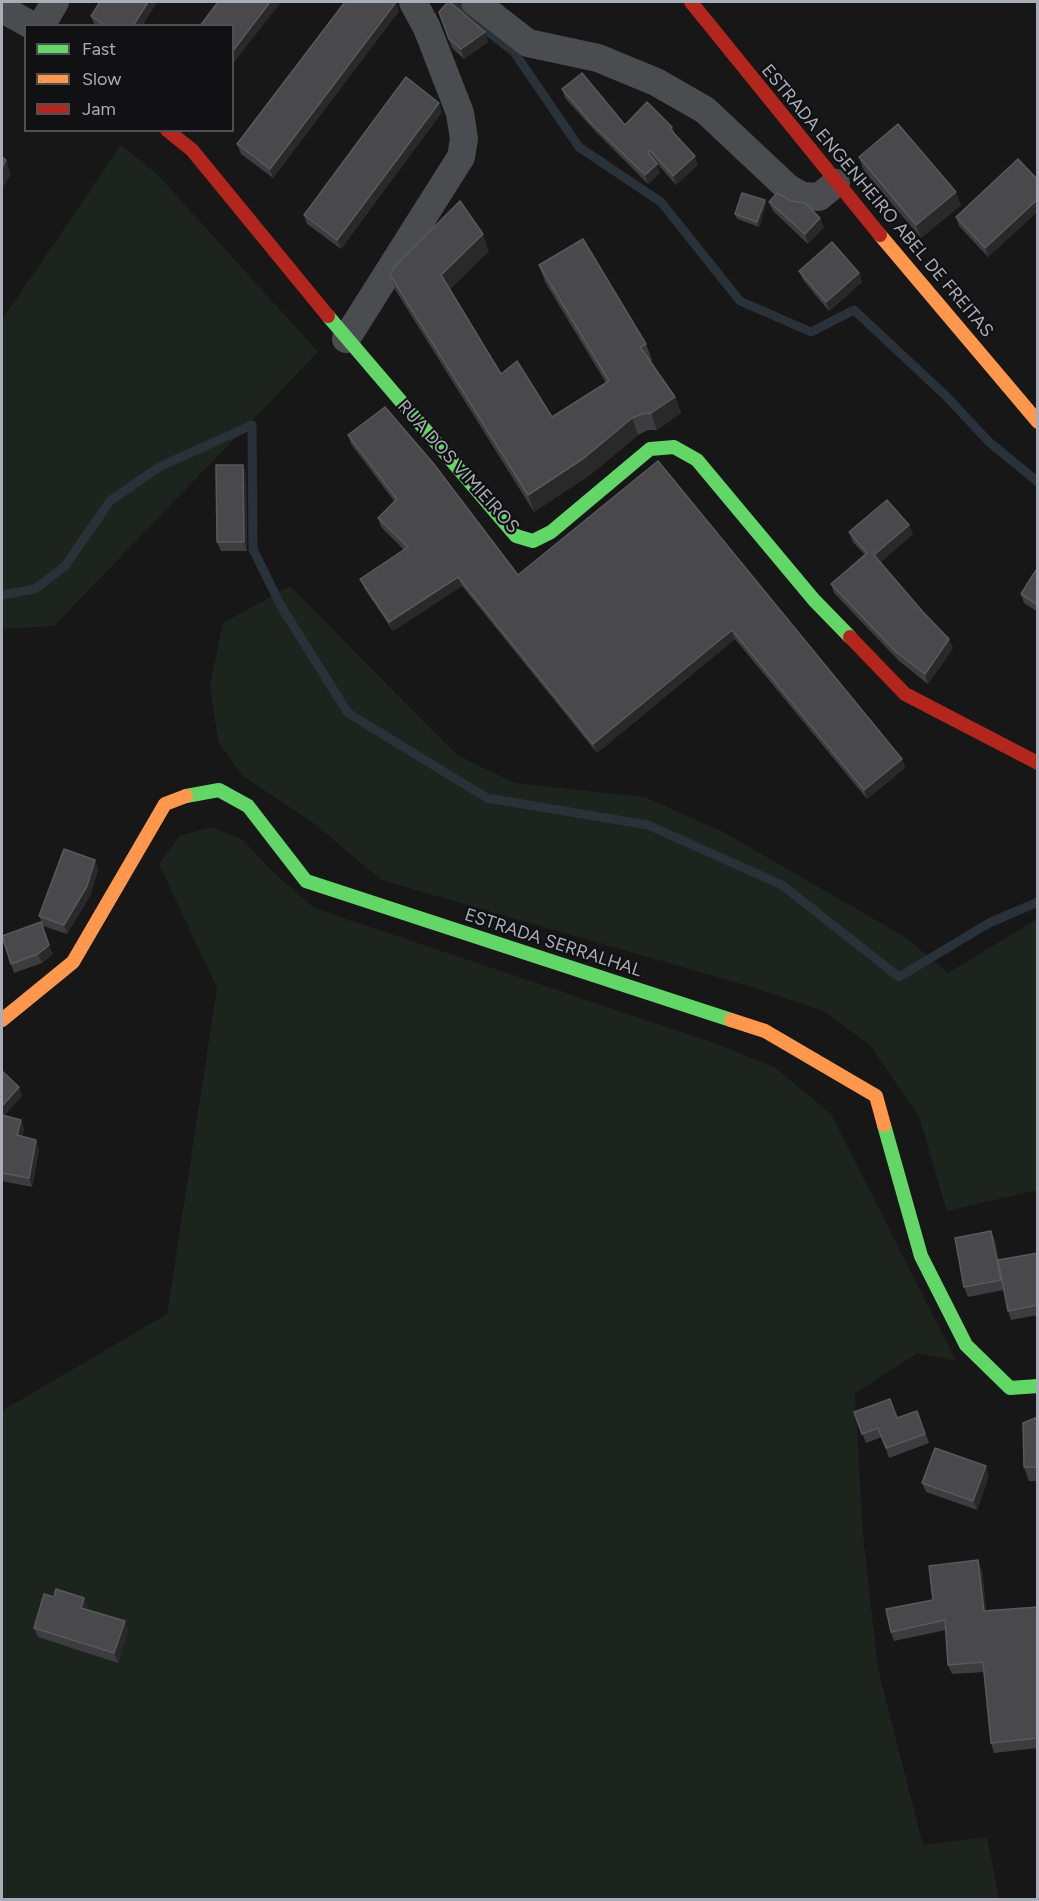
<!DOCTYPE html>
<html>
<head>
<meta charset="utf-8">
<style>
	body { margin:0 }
	#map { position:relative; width:1039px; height:1901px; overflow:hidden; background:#171717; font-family:Figtree,sans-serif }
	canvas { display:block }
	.frame { position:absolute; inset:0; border:3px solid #a8adb8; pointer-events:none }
	.legend { position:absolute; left:24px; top:24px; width:210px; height:108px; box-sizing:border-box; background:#111113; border:2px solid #4d4f55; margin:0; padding:8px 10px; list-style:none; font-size:18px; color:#a8adb8 }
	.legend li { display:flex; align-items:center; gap:12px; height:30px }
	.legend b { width:30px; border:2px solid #4d4f55 }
</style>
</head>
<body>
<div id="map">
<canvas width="1039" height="1901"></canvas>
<div class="frame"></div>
<ul class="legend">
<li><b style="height:8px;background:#63d668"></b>Fast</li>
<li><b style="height:8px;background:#ff974d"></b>Slow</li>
<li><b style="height:8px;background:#b3261e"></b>Jam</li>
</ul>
</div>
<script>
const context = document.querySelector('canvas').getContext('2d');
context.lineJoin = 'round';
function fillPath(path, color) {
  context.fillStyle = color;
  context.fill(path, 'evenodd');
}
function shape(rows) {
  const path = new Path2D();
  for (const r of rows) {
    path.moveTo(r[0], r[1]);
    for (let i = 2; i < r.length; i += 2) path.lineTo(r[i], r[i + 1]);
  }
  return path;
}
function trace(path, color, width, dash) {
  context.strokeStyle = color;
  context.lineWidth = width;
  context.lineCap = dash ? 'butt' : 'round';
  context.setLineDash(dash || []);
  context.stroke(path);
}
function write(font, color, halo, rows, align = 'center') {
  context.font = font + ' Figtree,sans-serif';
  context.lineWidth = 4.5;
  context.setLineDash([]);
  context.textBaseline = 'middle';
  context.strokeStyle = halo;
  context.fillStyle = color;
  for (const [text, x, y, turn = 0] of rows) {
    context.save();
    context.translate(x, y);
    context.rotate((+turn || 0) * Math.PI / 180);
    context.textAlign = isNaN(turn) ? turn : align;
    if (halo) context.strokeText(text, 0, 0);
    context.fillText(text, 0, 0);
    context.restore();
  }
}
fillPath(shape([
	[121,145,159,176,318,352,54,626,2,629,2,320],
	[290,586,458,756,515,783,645,797,725,833,905,937,948,973,1037,919,1037,1190,947,1211,919,1117,870,1045,823,1011,755,988,381,880,315,824,243,776,218,741,210,685,223,623],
	[211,827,243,840,271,870,314,908,717,1044,774,1067,831,1114,956,1361,918,1353,855,1393,863,1535,878,1669,923,1845,987,1837,999,1899,2,1899,2,1411,167,1314,217,988,159,864,179,836]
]), '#1d241e');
trace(shape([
	[450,2,514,52,579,147,661,202,740,301,811,332,854,310,946,396,989,442,1038,482],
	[2,595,35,589,65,566,110,501,159,467,252,425,253,549,281,606,348,713,487,798,648,825,782,885,899,977,989,923,1038,902]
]), '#2a3239', 9);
trace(shape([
	[475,2,528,43,598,58,656,82,705,110,788,188,802,196,819,197,836,183],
	[2,9,33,26],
	[41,26,55,2],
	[346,339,461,157,464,139,460,113,427,28,413,2]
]), '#4b4c50', 28);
trace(shape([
	[328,316,516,536,533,541,551,532,650,449,674,447,697,460,814,600,850,637],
	[186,796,219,790,248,806,306,881,731,1020],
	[884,1125,921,1256,966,1345,1010,1388,1038,1386]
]), '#63d668', 14);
trace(shape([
	[880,235,1038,422],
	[2,1020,73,962,165,804,186,796],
	[731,1020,765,1031,876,1096,884,1125]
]), '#ff974d', 14);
trace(shape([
	[691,2,880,235],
	[167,130,192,150,328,316],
	[850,637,905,694,1038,763]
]), '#b3261e', 14);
fillPath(shape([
	[100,2,157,2,142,26,95,26,91,16],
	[399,11,273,178,241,154,237,144],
	[439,12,485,32,488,42,464,59,452,48],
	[562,89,625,125,672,127,675,134,698,165,676,185,653,159,660,173,648,184,595,131,565,98],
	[442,112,341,249,307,224,304,215],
	[859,157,961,205,921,238,864,171],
	[1038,180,1038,211,988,257,959,226,956,217],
	[765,200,766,205,759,227,737,219,735,214],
	[769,202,824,227,808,244,773,211],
	[489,251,450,289,501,374,552,417,606,383,545,282,539,265,646,344,652,360,651,361,675,397,681,413,657,430,648,430,638,435,590,475,534,512,396,291,390,275],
	[799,271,859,273,862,282,829,311,803,280],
	[348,435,518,575,658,461,902,759,905,768,867,799,735,639,597,753,462,586,393,631,364,588,360,579,404,550,381,527,378,518,394,501,351,444],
	[243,465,246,474,247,551,221,551,217,542],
	[909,525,913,534,880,562,923,612,949,639,953,648,928,684,899,661,834,593,831,584,865,555,853,542,849,532],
	[1038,571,1038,612,1024,603,1021,594],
	[95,860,98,870,90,896,67,934,43,926,39,916],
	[2,936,53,954,42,963,14,973],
	[2,1071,22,1096,4,1115,21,1120,24,1129,22,1136,39,1149,32,1187,2,1181],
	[995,1240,999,1260,1038,1253,1038,1315,1011,1320,1008,1311,1004,1290,968,1297,964,1287],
	[917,1411,929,1443,889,1458,882,1437,866,1443,854,1412,897,1418],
	[1038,1417,1038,1481,1029,1481,1024,1467],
	[989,1476,977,1510,926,1492,922,1483],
	[982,1570,986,1610,1038,1607,1038,1748,994,1753,991,1743,984,1672,952,1674,948,1665,946,1630,894,1641,891,1632,933,1600],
	[88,1607,87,1609,128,1631,118,1663,38,1637,34,1628]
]), '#3d3d3f');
fillPath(shape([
	[148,2,157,2,142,26,133,26],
	[270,2,281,2,232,65,232,52],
	[396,2,399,11,273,178,270,169],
	[485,32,488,42,464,59,461,49],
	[439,103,442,112,341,249,337,240],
	[695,156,698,165,676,185,673,176],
	[6,160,11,174,2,189,2,168],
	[657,164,660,173,648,184,645,175],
	[956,192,961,205,921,238,916,225],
	[1038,199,1038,211,988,257,985,248],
	[765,200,766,205,759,227,757,222],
	[820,218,824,227,808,244,805,234],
	[483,234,489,251,447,292,441,275],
	[859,273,862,282,829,311,826,302],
	[675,397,681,413,657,430,651,413],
	[632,418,638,435,590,475,534,512,528,495],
	[243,465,246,474,247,551,244,542],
	[909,525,913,534,878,565,874,555],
	[458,577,462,586,393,631,389,622],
	[732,630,735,639,597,753,593,744],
	[949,639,953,648,928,684,925,674],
	[902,759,905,768,867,799,864,790],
	[95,860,98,870,90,896,67,934,64,925],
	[49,945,53,954,42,963,38,954],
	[19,1087,22,1096,2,1118,2,1106],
	[21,1120,24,1129,20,1144,17,1135],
	[36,1140,39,1149,32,1187,29,1178],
	[991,1231,995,1240,1005,1289,1001,1280],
	[986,1466,989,1476,977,1510,973,1501],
	[978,1560,982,1570,987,1620,984,1611],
	[84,1598,88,1607,85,1617,81,1608],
	[125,1621,128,1631,118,1663,114,1653]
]), '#29292a');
const building = shape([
	[100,2,148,2,133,26,106,26,91,16,100,2],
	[218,2,270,2,232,52,232,26,200,26,218,2],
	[345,2,396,2,270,169,237,144,345,2],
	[448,2,450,2,485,32,461,49,449,39,439,12,448,2],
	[582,73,625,125,647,102,672,127,670,129,695,156,673,176,650,150,648,153,657,164,645,175,591,123,562,89,582,73],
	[406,77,439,103,337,240,304,215,406,77],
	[898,124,956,192,916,225,859,157,898,124],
	[2,157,6,160,2,168,2,157],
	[1018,159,1038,180,1038,199,985,248,956,217,1018,159],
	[742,193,765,200,757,222,735,214,742,193],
	[777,193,791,201,805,203,820,218,805,234,769,202,777,193],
	[460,201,483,234,441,275,501,374,517,361,552,417,609,381,539,265,583,239,646,344,640,347,675,397,651,413,642,414,632,418,584,458,528,495,390,275,395,266,460,201],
	[832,242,859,273,826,302,799,271,832,242],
	[385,407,433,463,518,575,658,461,902,759,864,790,732,630,593,744,458,577,389,622,360,579,408,547,378,518,397,499,348,435,385,407],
	[216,465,243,465,244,542,217,542,216,465],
	[887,500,909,525,874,555,923,612,949,639,925,674,896,652,831,584,867,553,849,532,887,500],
	[1036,570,1038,571,1038,605,1021,594,1036,570],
	[64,849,95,860,87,886,64,925,39,916,64,849],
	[41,922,49,945,38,954,11,964,2,936,41,922],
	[2,1071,19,1087,2,1106,2,1071],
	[2,1115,21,1120,17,1135,36,1140,29,1178,2,1173,2,1115],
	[991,1231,1001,1280,964,1287,955,1238,991,1231],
	[1038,1253,1038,1305,1008,1311,998,1260,1038,1253],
	[890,1399,897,1418,917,1411,925,1434,886,1448,878,1428,862,1434,854,1412,890,1399],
	[1038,1417,1038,1467,1024,1467,1023,1423,1038,1417],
	[935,1448,986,1466,973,1501,922,1483,935,1448],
	[978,1560,984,1611,1038,1607,1038,1738,991,1743,983,1662,948,1665,945,1620,891,1632,886,1609,933,1600,929,1566,978,1560],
	[56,1589,84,1598,81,1608,125,1621,114,1653,34,1628,44,1594,54,1597,56,1589]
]);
fillPath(building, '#49494c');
trace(building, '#58595d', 1.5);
write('18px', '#a8adb8', '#111113', [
	["ESTRADA ENGENHEIRO ABEL DE FREITAS",877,201,50],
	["RUA DOS VIMIEIROS",458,467,48],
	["ESTRADA SERRALHAL",553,943,18]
]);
</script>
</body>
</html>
